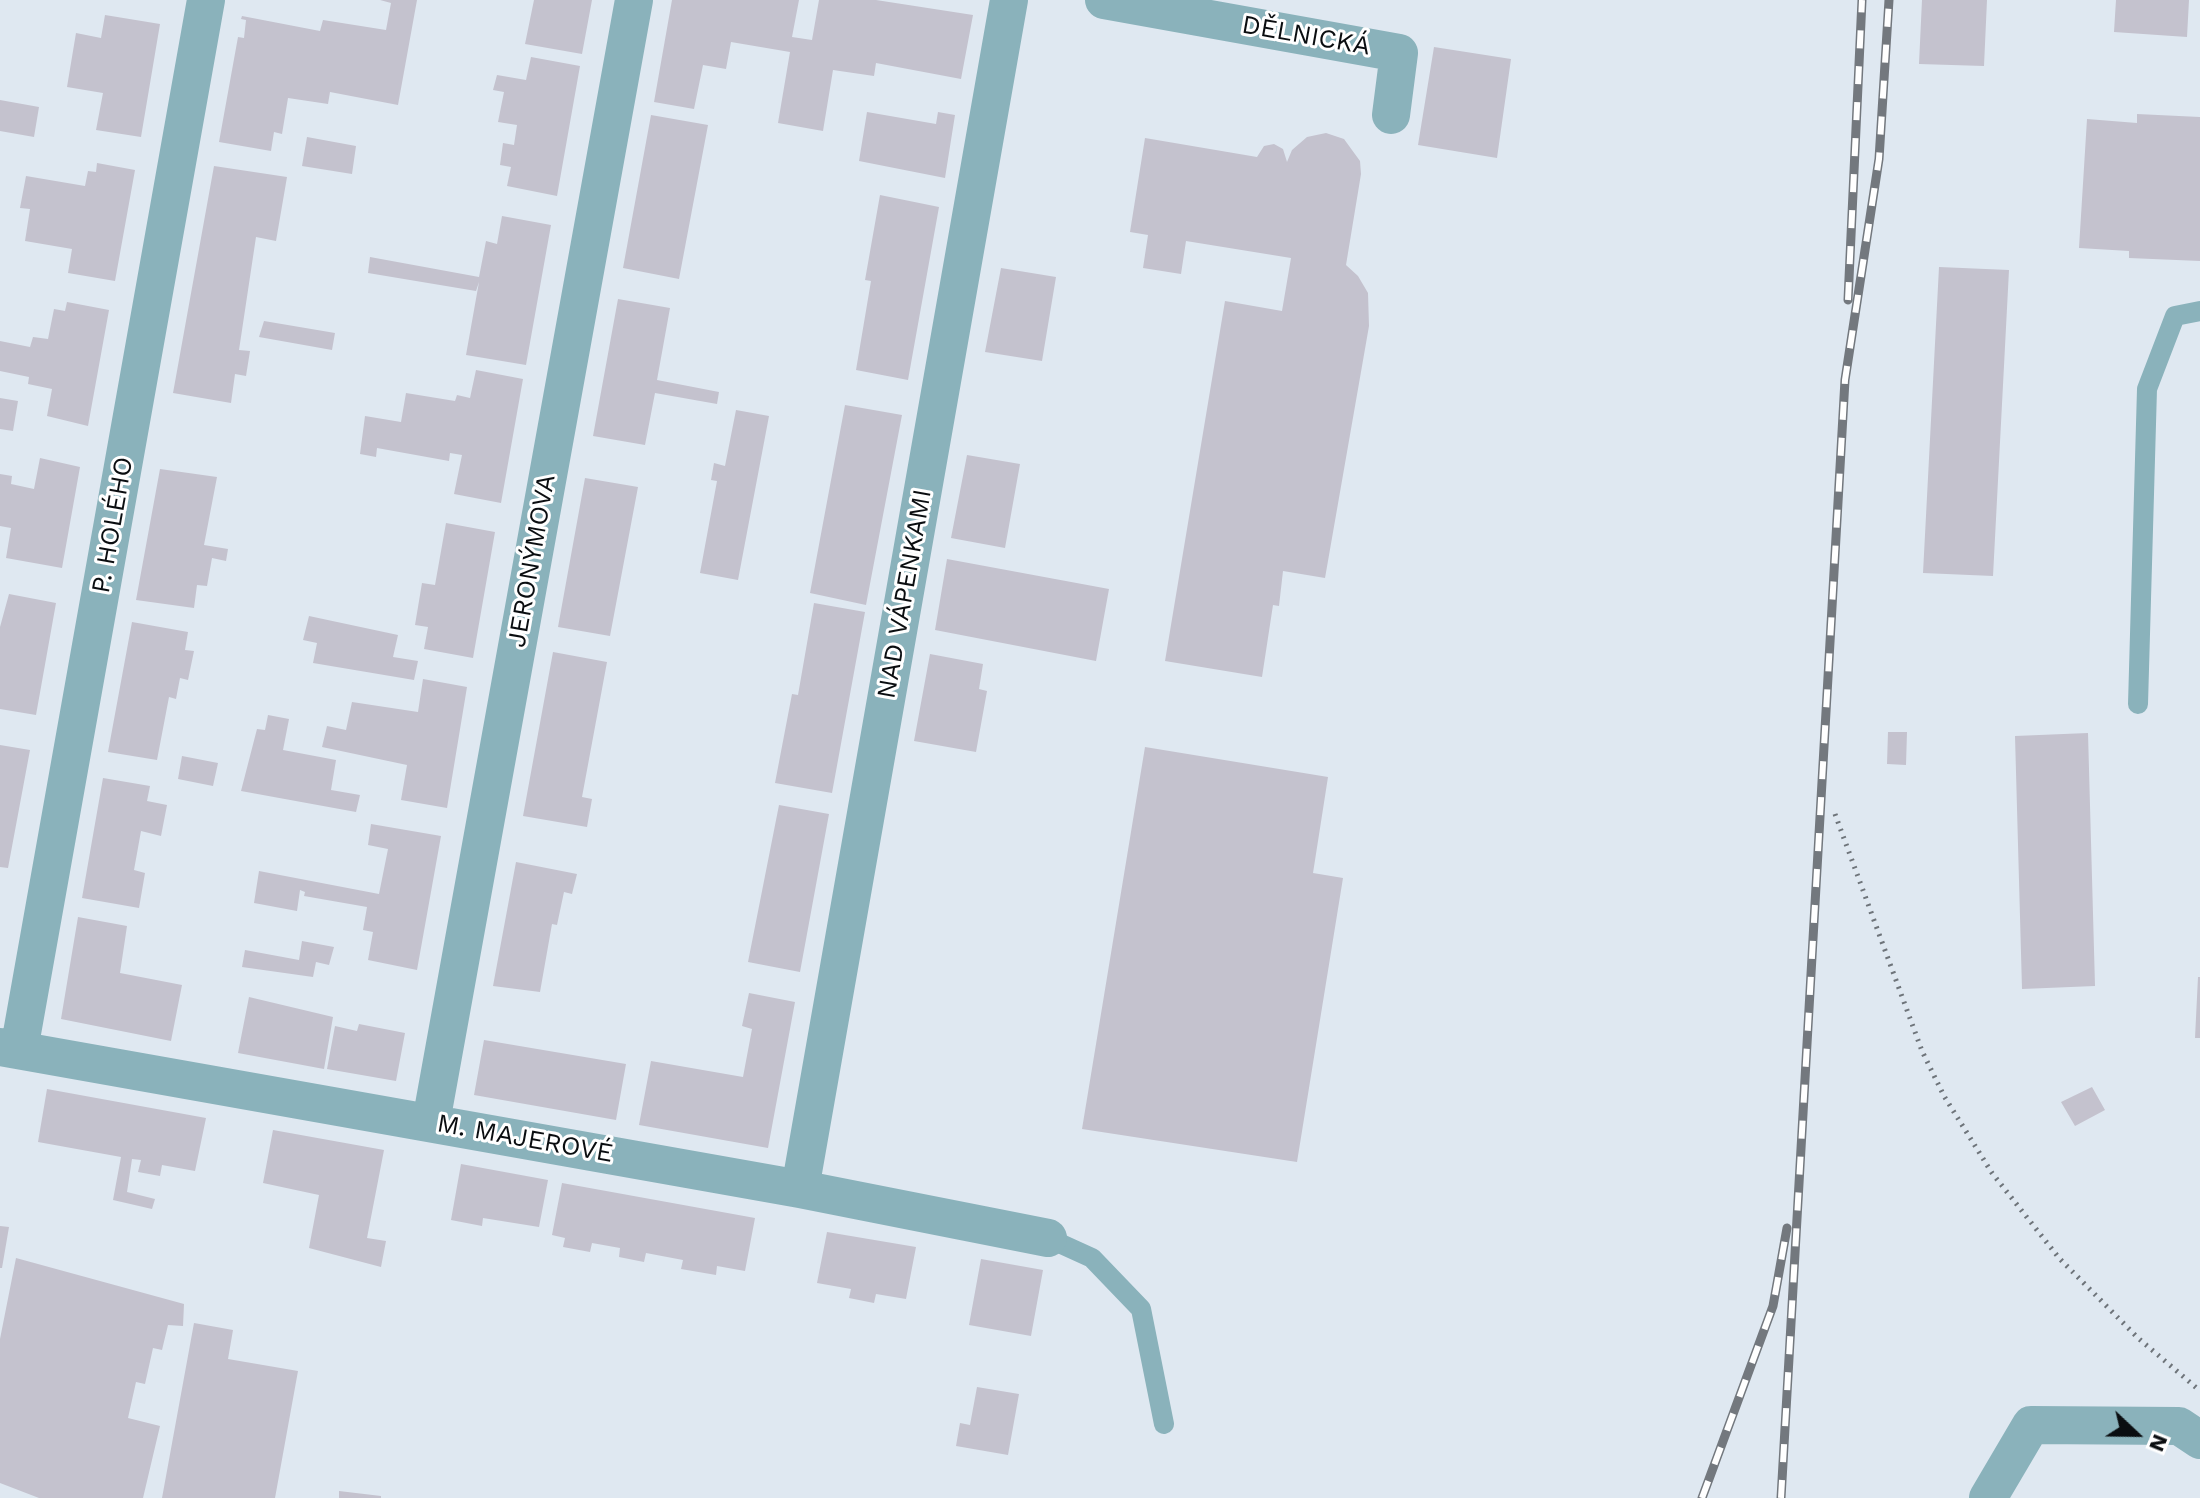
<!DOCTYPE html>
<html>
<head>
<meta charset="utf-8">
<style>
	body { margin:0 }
	#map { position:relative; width:2200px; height:1498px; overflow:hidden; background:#dfe8f1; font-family:"Work Sans",sans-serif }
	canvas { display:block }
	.north { position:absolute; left:2096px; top:1394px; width:80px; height:80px; -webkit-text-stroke:6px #fff; paint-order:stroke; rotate:112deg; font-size:22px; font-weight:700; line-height:32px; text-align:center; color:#0a0d10 }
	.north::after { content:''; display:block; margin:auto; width:28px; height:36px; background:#0a0d10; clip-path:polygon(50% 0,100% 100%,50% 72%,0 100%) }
</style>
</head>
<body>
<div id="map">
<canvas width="2200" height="1498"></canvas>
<div class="north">N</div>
</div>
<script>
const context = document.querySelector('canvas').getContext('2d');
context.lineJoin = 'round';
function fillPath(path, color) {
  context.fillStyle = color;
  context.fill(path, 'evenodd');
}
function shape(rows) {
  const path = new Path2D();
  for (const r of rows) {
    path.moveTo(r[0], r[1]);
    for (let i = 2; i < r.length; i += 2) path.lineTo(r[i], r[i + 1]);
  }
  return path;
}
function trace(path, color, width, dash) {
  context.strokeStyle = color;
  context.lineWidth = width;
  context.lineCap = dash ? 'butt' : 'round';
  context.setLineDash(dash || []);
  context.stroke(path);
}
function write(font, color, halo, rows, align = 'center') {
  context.font = font + ' "Work Sans",sans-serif';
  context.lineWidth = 6;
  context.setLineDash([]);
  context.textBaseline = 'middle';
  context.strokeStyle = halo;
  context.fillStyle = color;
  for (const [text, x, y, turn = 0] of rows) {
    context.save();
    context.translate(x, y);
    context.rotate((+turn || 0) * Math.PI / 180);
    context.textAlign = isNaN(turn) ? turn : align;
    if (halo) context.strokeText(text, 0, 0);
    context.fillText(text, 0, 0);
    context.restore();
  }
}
fillPath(shape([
	[380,0,417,0,398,105,330,92,328,104,288,98,282,134,274,132,271,151,219,142,238,37,244,38,246,20,241,19,242,16,320,31,323,20,386,30,391,3],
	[534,0,592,0,582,54,525,44],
	[672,0,799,0,792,37,812,40,819,0,876,0,973,15,961,79,876,63,874,76,833,70,823,131,778,123,790,52,731,42,726,69,703,65,694,109,654,102],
	[1922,0,1987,0,1984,66,1919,64],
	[2116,0,2189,0,2187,37,2114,32],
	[105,15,160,24,141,137,96,130,103,93,67,87,76,33,101,38],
	[1434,47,1511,59,1497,158,1418,145],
	[531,57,580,66,557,196,507,186,511,167,500,165,503,143,514,145,517,125,498,122,504,92,493,90,497,75,526,80],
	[0,100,39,107,34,137,0,131],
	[867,112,936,124,938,112,955,115,945,178,859,161],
	[2137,114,2200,117,2200,261,2129,258,2129,251,2079,248,2087,119,2137,123],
	[651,115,708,125,679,279,623,268],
	[1326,133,1344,139,1360,161,1361,174,1346,265,1358,276,1368,293,1369,326,1325,578,1283,571,1279,606,1273,605,1262,677,1165,661,1225,301,1282,311,1291,258,1186,241,1181,274,1143,268,1148,235,1130,232,1145,138,1257,157,1264,146,1274,144,1283,149,1287,162,1292,150,1307,137],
	[307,137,356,146,352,174,302,166],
	[97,163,135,170,115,281,68,273,72,249,25,241,30,209,20,208,26,176,85,186,88,171,96,172],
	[214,166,287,177,276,241,256,237,239,350,250,351,246,376,235,374,231,403,173,393],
	[880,195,939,207,908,380,856,370,871,281,865,280],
	[502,216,551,225,526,365,466,355,479,282,476,291,368,273,370,257,479,277,486,241,497,244],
	[1939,267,2009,270,1993,576,1923,573],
	[1001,268,1056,277,1042,361,985,352],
	[618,299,670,308,657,380,719,392,717,404,655,393,645,445,593,436],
	[67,302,109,310,88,426,47,416,52,389,28,384,29,377,0,371,0,341,30,347,33,337,48,339,54,309,65,311],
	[264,321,335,333,332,350,259,337],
	[476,370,523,379,501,503,454,494,462,455,450,453,449,461,377,448,376,457,360,454,365,416,401,422,406,393,455,401,457,395,470,398],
	[0,398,18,401,13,431,0,429],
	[845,405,902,415,866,605,810,593],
	[736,410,769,416,738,580,700,573,717,481,711,480,714,463,725,466],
	[967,455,1020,464,1005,548,951,538],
	[40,458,80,467,62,568,6,558,11,528,0,526,0,474,12,476,11,484,34,489],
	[160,469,217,477,204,545,228,549,226,561,212,558,207,586,197,585,194,608,136,600],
	[585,478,638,487,610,636,558,627],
	[446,523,495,532,473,658,424,649,428,627,415,625,422,583,435,585],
	[947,559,1109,589,1096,661,935,630],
	[9,594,56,603,36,715,0,709,0,627],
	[814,603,865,612,832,793,775,783,792,694,798,695],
	[309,616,398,635,393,657,418,661,414,680,313,663,317,643,303,640],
	[132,622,188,632,185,650,194,651,188,680,180,678,176,699,169,697,157,760,108,752],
	[553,652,607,662,582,797,592,799,587,827,523,816],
	[930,654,983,664,979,689,987,691,976,752,914,741],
	[423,679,467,687,447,808,401,800,407,765,322,747,327,726,346,730,352,702,418,712],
	[268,715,289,719,283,750,336,760,331,790,360,795,356,812,241,791,257,729,265,730],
	[1888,732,1907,732,1906,765,1887,764],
	[2088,733,2095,986,2022,989,2015,736],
	[0,745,30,750,8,868,0,867],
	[1145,747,1328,777,1313,873,1343,878,1297,1162,1082,1129],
	[182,756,218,763,213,786,178,779],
	[103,778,150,786,147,801,167,805,161,836,141,831,134,870,145,873,139,908,82,898],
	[779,805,829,814,800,972,748,962],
	[371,824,441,836,417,970,368,960,373,932,363,930,367,907,304,896,305,892,300,890,297,911,254,903,259,871,379,894,388,849,368,845],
	[516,862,577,874,572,894,564,892,557,925,552,924,540,992,493,986],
	[78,917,127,926,120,973,182,985,171,1041,61,1019],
	[302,941,334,947,329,965,316,962,313,977,242,967,245,950,299,960],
	[2198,977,2200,977,2200,1038,2195,1038],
	[749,993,795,1002,768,1148,639,1125,651,1061,743,1077,752,1029,742,1026],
	[249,997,333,1017,324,1069,238,1053],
	[359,1024,405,1033,396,1081,327,1069,335,1026,357,1031],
	[484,1040,626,1064,616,1120,474,1095],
	[2092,1087,2105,1110,2075,1126,2061,1102],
	[47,1089,206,1118,195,1171,162,1165,160,1176,138,1172,141,1160,132,1159,127,1192,155,1199,152,1209,113,1200,121,1157,38,1142],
	[273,1130,384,1150,367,1238,386,1241,381,1267,309,1248,319,1195,263,1183],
	[461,1164,548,1180,539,1227,483,1218,482,1226,451,1220],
	[562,1183,755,1218,745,1271,717,1266,716,1275,681,1269,683,1260,646,1253,644,1262,619,1257,620,1248,592,1243,590,1252,563,1247,565,1238,552,1235],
	[0,1226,9,1227,2,1268,0,1268],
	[827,1232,916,1247,906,1299,876,1294,874,1303,849,1298,851,1289,817,1283],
	[16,1258,184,1304,183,1326,168,1325,162,1350,153,1348,145,1384,136,1382,128,1418,160,1426,143,1498,39,1498,0,1483,0,1339],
	[981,1259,1043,1270,1031,1336,969,1325],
	[194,1323,233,1330,228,1359,298,1371,275,1498,162,1498],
	[977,1387,1019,1394,1008,1455,956,1446,960,1423,970,1425],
	[339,1491,381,1496,381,1498,339,1498]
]), '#c4c2ce');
trace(shape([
	[1835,814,1922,1051,1944,1096,1992,1173,2059,1258,2138,1338,2199,1390]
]), '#6e747a', 5, [2, 6]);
trace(shape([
	[2138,704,2147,389,2175,316,2200,311],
	[1048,1238,1092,1258,1141,1309,1164,1424]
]), '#8ab2bb', 20);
trace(shape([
	[1104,0,1399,53,1391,115],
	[0,1047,800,1189,1048,1238],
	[19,1050,206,0],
	[431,1122,634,0],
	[800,1189,1009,0],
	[1988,1498,2031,1425,2179,1426,2200,1440]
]), '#8ab2bb', 38);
const rail = shape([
	[1848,300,1862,0],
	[1702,1498,1773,1306,1787,1228],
	[1781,1498,1845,380,1879,159,1889,0]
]);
trace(rail, '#73787e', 9);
trace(rail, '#fff', 6, [18]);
write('26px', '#0a0d10', '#fff', [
	["DĚLNICKÁ",1306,36,10],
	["P. HOLÉHO",113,525,-80],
	["JERONÝMOVA",532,561,-80],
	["NAD VÁPENKAMI",905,594,-80],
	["M. MAJEROVÉ",525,1139,10]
]);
</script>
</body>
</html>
